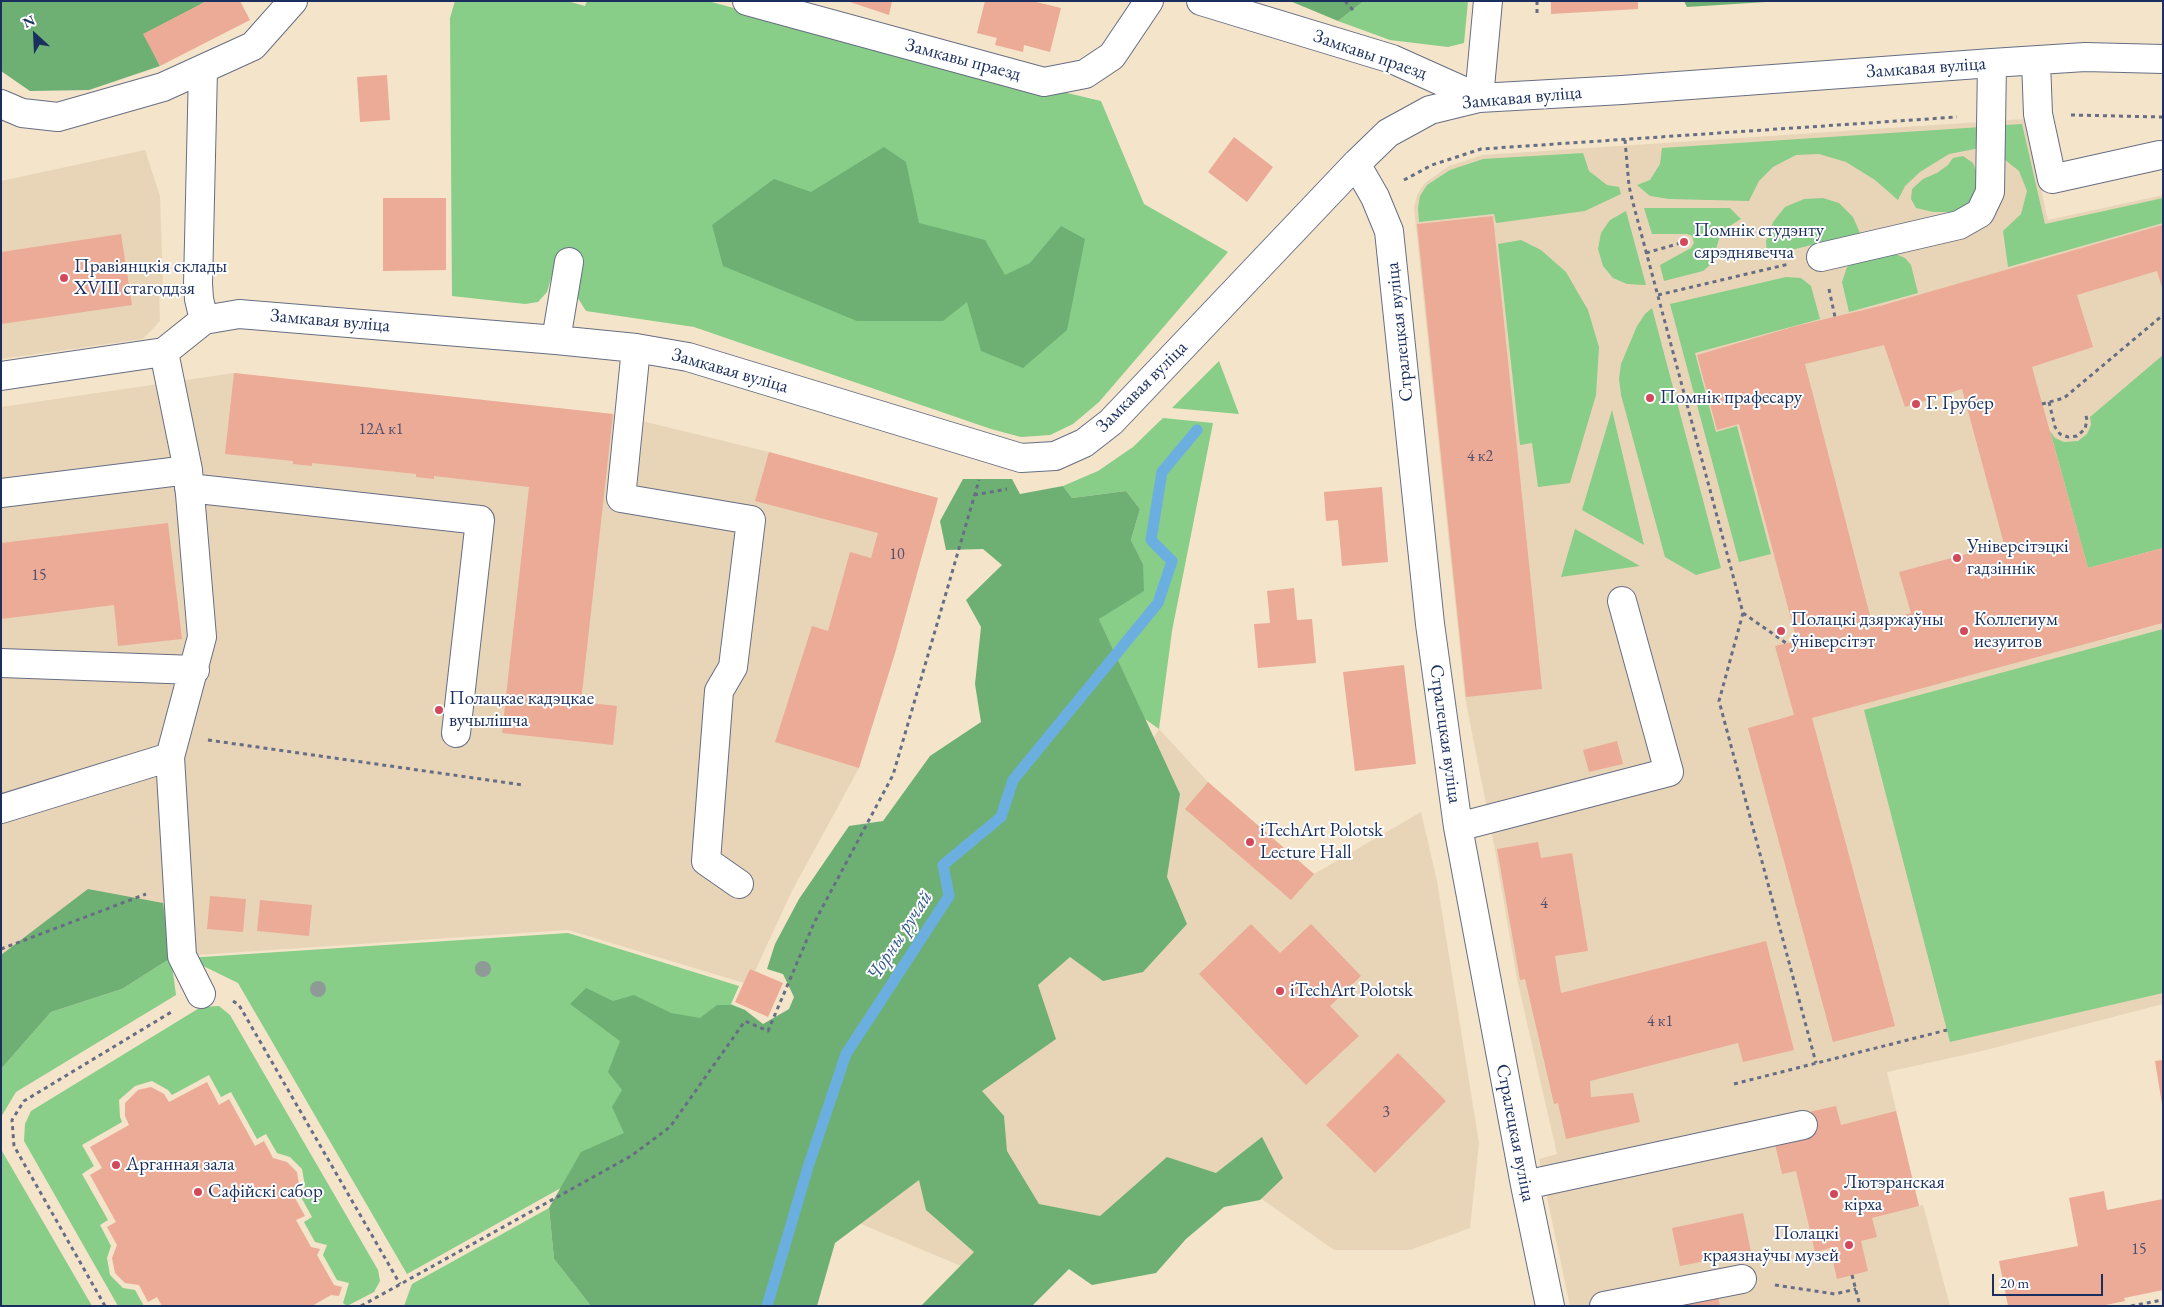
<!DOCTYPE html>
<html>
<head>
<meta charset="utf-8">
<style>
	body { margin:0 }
	#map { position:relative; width:2164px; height:1307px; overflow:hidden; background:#f3e4ca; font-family:"EB Garamond",serif }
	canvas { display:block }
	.frame { position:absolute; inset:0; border:2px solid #1b2f5e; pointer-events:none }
	.north { position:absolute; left:10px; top:10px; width:50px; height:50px; -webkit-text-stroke:4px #fff; paint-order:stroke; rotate:335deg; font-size:14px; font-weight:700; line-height:20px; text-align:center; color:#1b2f5e }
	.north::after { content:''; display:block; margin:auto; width:18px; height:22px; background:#1b2f5e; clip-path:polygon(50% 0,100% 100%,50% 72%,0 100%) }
	.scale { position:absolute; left:1992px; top:1274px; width:111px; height:22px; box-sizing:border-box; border:2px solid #1b2f5e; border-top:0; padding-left:6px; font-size:15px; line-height:18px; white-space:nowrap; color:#1b2f5e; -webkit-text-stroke:4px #fff; paint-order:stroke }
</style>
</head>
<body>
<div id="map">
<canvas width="2164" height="1307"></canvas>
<div class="frame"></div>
<div class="north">N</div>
<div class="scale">20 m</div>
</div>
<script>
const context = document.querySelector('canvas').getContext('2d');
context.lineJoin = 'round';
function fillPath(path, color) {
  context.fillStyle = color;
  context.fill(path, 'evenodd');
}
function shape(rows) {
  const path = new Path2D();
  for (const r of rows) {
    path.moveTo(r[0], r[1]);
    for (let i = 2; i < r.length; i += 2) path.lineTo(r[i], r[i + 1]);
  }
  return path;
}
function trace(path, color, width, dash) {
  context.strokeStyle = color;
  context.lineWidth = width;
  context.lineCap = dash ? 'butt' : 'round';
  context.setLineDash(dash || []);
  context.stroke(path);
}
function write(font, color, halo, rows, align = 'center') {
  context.font = font + ' "EB Garamond",serif';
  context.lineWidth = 4;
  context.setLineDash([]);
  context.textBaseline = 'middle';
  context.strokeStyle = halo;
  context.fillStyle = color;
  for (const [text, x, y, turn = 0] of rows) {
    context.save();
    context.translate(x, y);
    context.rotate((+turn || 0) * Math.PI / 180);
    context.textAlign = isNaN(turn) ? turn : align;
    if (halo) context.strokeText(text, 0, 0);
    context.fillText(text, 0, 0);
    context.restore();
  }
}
fillPath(shape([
	[2025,119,2048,220,2163,195,2163,548,2088,568,2107,639,2163,623,2163,1004,1982,1051,1887,1072,1919,1206,1923,1205,1950,1306,1570,1306,1539,1159,1557,1154,1517,979,1495,850,1465,697,1414,208,1417,195,1425,183,1449,166,1483,155],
	[145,150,160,196,163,289,159,289,160,321,143,339,1,359,1,181],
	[234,373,613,414,769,452,938,498,895,653,859,768,792,891,755,971,750,969,744,983,568,930,182,956,1,1002,1,407],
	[1159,729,1208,782,1314,874,1421,812,1437,881,1479,1143,1470,1228,1410,1250,1334,1250,1256,1195,980,1274,854,1221]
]), '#e8d5b8');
fillPath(shape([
	[455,1,567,1,585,6,587,1,708,1,894,52,1101,101,1144,204,1228,252,1099,402,1073,424,1050,435,1021,437,991,429,694,327,586,311,576,295,581,253,559,251,547,292,538,302,525,304,452,296,450,18],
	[1364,1,1468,1,1464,43,1448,47,1390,40,1338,21],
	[2022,124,2045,224,2163,198,2163,223,2008,267,2003,231,2021,214,2027,191,2019,171,2004,159,2004,125],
	[1981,127,1980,148,1949,154,1920,172,1905,186,1898,200,1875,180,1846,162,1819,154,1796,155,1773,167,1759,181,1749,201,1669,199,1650,196,1637,185,1650,180,1660,164,1662,148],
	[1583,153,1589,171,1607,185,1619,187,1621,194,1585,211,1496,223,1494,214,1419,222,1418,208,1420,196,1427,185,1450,170,1483,159],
	[1963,156,1973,163,1978,176,1977,190,1970,203,1953,212,1933,212,1916,208,1911,199,1912,189,1923,179,1937,173,1948,165,1953,158],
	[1823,198,1839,203,1853,217,1860,233,1767,256,1766,241,1773,222,1785,207,1804,199],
	[1644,208,1730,208,1741,219,1728,227,1720,236,1716,249,1716,260,1703,271,1664,281,1660,265,1691,248,1694,243,1692,236,1687,234,1652,234],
	[1626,211,1646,285,1627,284,1613,278,1603,266,1598,249,1601,233,1610,220],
	[1521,240,1541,250,1566,272,1588,310,1599,347,1596,395,1570,483,1538,487,1532,443,1520,445,1498,244],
	[1888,254,1898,255,1905,258,1911,265,1918,293,1849,312,1842,282,1847,267,1854,263],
	[1786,277,1801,278,1811,286,1820,319,1695,353,1716,432,1737,426,1771,554,1739,562,1670,304],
	[1652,308,1721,568,1696,575,1665,557,1621,395,1619,379,1621,364,1637,326,1645,314],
	[2163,355,2163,548,2088,568,2050,431,2055,438,2064,442,2078,441,2087,434,2091,425,2090,417],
	[1219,361,1239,414,1172,408],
	[1612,410,1644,545,1582,510],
	[1163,418,1213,423,1172,631,1159,729,1145,719,1099,619,1143,564,1131,540,1140,509,1126,491,1072,498,1063,486,1098,471,1133,447],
	[1575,529,1640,566,1561,577],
	[2163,629,2163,993,1950,1042,1864,710],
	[568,933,739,986,731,1004,745,1010,627,1151,407,1274,238,983,187,958],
	[171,958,176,995,16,1092,1,1117,1,1069,51,1012,122,989],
	[219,1006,230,1015,378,1270,380,1281,374,1292,347,1306,343,1303,349,1283,337,1280,323,1255,327,1245,315,1242,304,1222,312,1217,301,1197,305,1186,302,1169,290,1157,277,1153,266,1134,257,1139,231,1092,221,1097,209,1075,172,1095,168,1090,152,1081,135,1086,119,1100,120,1117,122,1122,82,1145,94,1166,82,1174,108,1220,100,1225,111,1246,107,1258,110,1275,123,1288,135,1290,144,1306,118,1306,24,1141,25,1124,31,1111,201,1007],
	[1,1130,2,1151,92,1306,1,1306],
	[549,1208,554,1259,591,1306,404,1306,412,1284]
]), '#88cd88');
fillPath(shape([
	[1,1,207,1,144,34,160,66,89,90,30,91,1,71],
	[1290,1,1364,1,1338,21],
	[1684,1,1782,1,1687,7],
	[884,147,906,162,919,223,985,240,1005,275,1030,263,1061,226,1085,239,1067,330,1023,368,981,351,967,302,943,321,857,321,723,266,712,225,774,179,811,192],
	[963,479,1012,479,1020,494,1063,486,1072,498,1126,491,1140,509,1131,540,1143,564,1144,591,1099,619,1180,794,1167,877,1187,924,1143,972,1103,981,1070,957,1038,985,1056,1039,982,1091,1004,1116,1007,1151,1039,1204,1100,1216,1167,1157,1216,1173,1262,1137,1283,1178,1260,1200,1224,1207,1186,1239,1156,1273,1092,1285,1069,1269,1032,1306,921,1306,974,1252,926,1210,919,1180,835,1243,817,1306,591,1306,554,1259,549,1208,581,1152,624,1133,612,1107,622,1090,608,1072,620,1041,570,1004,586,988,613,1001,634,995,671,1013,700,1018,717,1005,731,1005,745,1010,763,1024,789,1009,794,997,783,974,767,969,775,944,799,899,849,826,883,821,930,756,981,722,975,684,981,627,966,600,1002,565,983,549,946,550,940,521],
	[88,889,163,903,171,958,122,989,51,1012,1,1069,1,955]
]), '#6eb074');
trace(shape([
	[767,1306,808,1167,846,1054,949,896,943,865,1001,817,1013,780,1158,603,1172,561,1151,540,1162,472,1197,430]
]), '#6bafe1', 11);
fillPath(shape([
	[207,1,240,1,250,20,160,66,143,34],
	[847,1,892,1,889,15],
	[985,1,1032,1,1061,8,1050,52,1024,45,1023,52,995,45,997,38,977,33],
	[1551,1,1638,1,1638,9,1551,14],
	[387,75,390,120,360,122,357,77],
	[1234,137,1273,167,1247,202,1208,172],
	[383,198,446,198,446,270,383,271],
	[1493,216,1542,689,1466,697,1417,224],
	[2162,225,2163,291,2157,271,2077,295,2093,347,2032,367,2088,568,2163,548,2163,623,1812,718,1895,1026,1833,1042,1748,728,1794,715,1775,646,1797,641,1739,424,1717,430,1697,355,1796,326,1880,306],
	[1884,345,1905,407,1962,389,2004,544,1899,572,1911,613,1872,623,1805,364],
	[121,234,132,305,1,324,1,252],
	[234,373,613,414,581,702,617,706,613,745,502,733,529,487,434,476,434,479,416,477,416,474,312,463,312,466,293,464,293,461,225,454],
	[769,452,938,498,895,653,859,768,775,742,812,626,828,631,850,552,871,558,878,533,755,501],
	[1382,487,1388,562,1342,566,1338,520,1326,521,1324,492],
	[168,523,182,639,118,646,114,605,1,619,1,543],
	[1294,588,1297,620,1312,619,1316,663,1258,668,1254,624,1270,623,1267,591],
	[1404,665,1416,764,1355,771,1343,672],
	[1617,741,1623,764,1589,772,1583,750],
	[1208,782,1314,874,1291,900,1185,809],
	[1538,842,1541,858,1572,853,1588,951,1555,956,1561,993,1766,941,1794,1050,1743,1062,1738,1043,1590,1081,1591,1097,1633,1093,1640,1122,1566,1139,1558,1103,1554,1104,1525,979,1520,980,1497,849],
	[210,896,246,899,243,932,207,929],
	[260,900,312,905,309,936,257,931],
	[1251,924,1280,953,1311,924,1361,976,1330,1006,1359,1036,1306,1085,1199,974],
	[750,969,783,983,768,1017,735,1002],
	[1398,1053,1446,1101,1375,1173,1326,1125],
	[2163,1060,2163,1104,2162,1104,2155,1061],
	[207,1082,219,1105,229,1099,255,1146,264,1141,273,1158,287,1162,297,1172,299,1185,295,1198,305,1216,296,1220,311,1247,320,1249,317,1255,334,1285,342,1287,339,1296,331,1295,312,1306,162,1306,157,1297,148,1302,139,1285,125,1283,115,1273,112,1258,117,1245,107,1227,116,1222,90,1175,102,1168,90,1147,129,1125,125,1116,125,1103,138,1090,151,1087,164,1094,169,1102],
	[1836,1106,1841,1125,1896,1111,1919,1206,1872,1218,1877,1237,1861,1241,1868,1271,1837,1279,1830,1248,1815,1252,1796,1171,1782,1174,1775,1144,1800,1114],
	[2104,1191,2107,1210,2163,1199,2163,1290,2124,1298,2125,1301,2101,1306,2008,1306,1999,1261,2078,1246,2069,1198],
	[1743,1213,1751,1252,1680,1266,1672,1228],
	[1717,1292,1720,1306,1656,1306]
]), '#ebab96');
const minor = shape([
	[747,1,1044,82,1085,74,1112,56,1149,1],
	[1201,1,1392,59,1479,98],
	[2036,61,2038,114,2052,179,2160,155],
	[203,70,198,284,199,299,204,320],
	[1479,98,1488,1],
	[1,104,22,113,58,117,163,87,253,46,293,1],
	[1356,164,1375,197,1389,231,1430,624,1458,827,1525,1185,1550,1306],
	[1821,257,1959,225,1980,213,1990,192,1992,63],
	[556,340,569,262],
	[636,348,621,498,751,520,733,667,719,691,706,861,739,884],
	[164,352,188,470,202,637,170,757,182,956,201,994],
	[1,376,164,352,204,320,239,314,556,340,636,348,688,357,1021,458,1055,456,1084,443,1111,422,1356,164,1388,133,1430,110,1479,98,1622,90,1992,63,2085,57,2163,59],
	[189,488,480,520,456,733],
	[1,493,188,470],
	[1,663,195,670],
	[1,809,170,757],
	[1458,827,1669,772,1622,601],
	[1525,1185,1803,1125],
	[1604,1306,1742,1279]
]);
trace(minor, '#676e84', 30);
trace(shape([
	[1345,1,1353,10],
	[1537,1,1537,13],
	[2071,115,2163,117],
	[1625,140,1629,186,1633,203,1743,613,1719,701,1816,1063],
	[1404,180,1432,165,1481,149,1957,117],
	[1646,253,1684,242],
	[1829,289,1835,317],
	[1658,295,1789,264],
	[2049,402,2055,427,2060,434,2068,437,2077,436,2085,429,2087,420,2085,412],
	[2042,404,2064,398,2163,315],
	[974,495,1007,489],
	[1743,613,1786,643],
	[208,740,523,785],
	[1,949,146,894],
	[233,1001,239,1005,400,1284],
	[1734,1084,1947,1030],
	[1852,1275,1860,1306],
	[1775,1285,1835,1294,1856,1289],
	[105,1306,14,1146,12,1120,24,1101,173,1011],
	[361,1306,631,1156,670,1127,745,1021,768,1031,814,923,893,775,979,480],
	[2131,1306,2163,1300]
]), '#676e84', 3, [4, 4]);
trace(minor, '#fff', 28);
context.fillStyle = '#8e9a96';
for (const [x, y] of [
	[483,969],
	[318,989]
]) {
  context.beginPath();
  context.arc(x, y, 8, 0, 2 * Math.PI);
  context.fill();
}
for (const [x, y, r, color] of [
	[1684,242,5,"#d1495b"],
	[64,278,5,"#d1495b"],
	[1650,398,5,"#d1495b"],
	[1916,404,5,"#d1495b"],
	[1957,558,5,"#d1495b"],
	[1781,631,5,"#d1495b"],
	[1964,631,5,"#d1495b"],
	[439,710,5,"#d1495b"],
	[1250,842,5,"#d1495b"],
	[1280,991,5,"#d1495b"],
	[116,1165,5,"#d1495b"],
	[198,1192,5,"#d1495b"],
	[1834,1194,5,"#d1495b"],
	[1849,1245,5,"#d1495b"]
]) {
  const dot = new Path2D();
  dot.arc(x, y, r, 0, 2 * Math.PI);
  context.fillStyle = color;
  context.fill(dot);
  trace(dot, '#fff', 2);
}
write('16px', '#4f4e6c', null, [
	["12А к1",381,430],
	["4 к2",1480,457],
	["10",897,555],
	["15",39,576],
	["4",1544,904],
	["4 к1",1660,1022],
	["3",1386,1113],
	["15",2139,1250]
]);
write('19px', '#1b2f5e', '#fff', [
	["Замкавы праезд",1370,55,19],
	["Замкавы праезд",963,60,15],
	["Замкавая вуліца",1926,68,-4],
	["Замкавая вуліца",1522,98,-5],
	["Замкавая вуліца",330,321,5],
	["Стралецкая вуліца",1400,332,-96],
	["Замкавая вуліца",730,371,16],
	["Замкавая вуліца",1142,387,-45],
	["Стралецкая вуліца",1445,734,82],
	["Стралецкая вуліца",1515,1133,79]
]);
write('19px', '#1b2f5e', '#fff', [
	["Помнік студэнту",1694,231],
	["сярэднявечча",1694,253],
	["Правіянцкія склады",74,267],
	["XVIII стагоддзя",74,289],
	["Помнік прафесару",1660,398],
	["Г. Грубер",1926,404],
	["Універсітэцкі",1967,547],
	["гадзіннік",1967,569],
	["Полацкі дзяржаўны",1791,620],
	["ўніверсітэт",1791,642],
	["Коллегиум",1974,620],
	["иезуитов",1974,642],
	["Полацкае кадэцкае",449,699],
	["вучылішча",449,721],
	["iTechArt Polotsk",1260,831],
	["Lecture Hall",1260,853],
	["iTechArt Polotsk",1290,991],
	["Арганная зала",126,1165],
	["Лютэранская",1844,1183],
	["кірха",1844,1205],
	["Сафійскі сабор",208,1192],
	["Полацкі",1839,1234,"right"],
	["краязнаўчы музей",1839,1256,"right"]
], 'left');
write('italic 20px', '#375c8c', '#fff', [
	["Чорны ручай",900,936,-57]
]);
</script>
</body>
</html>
